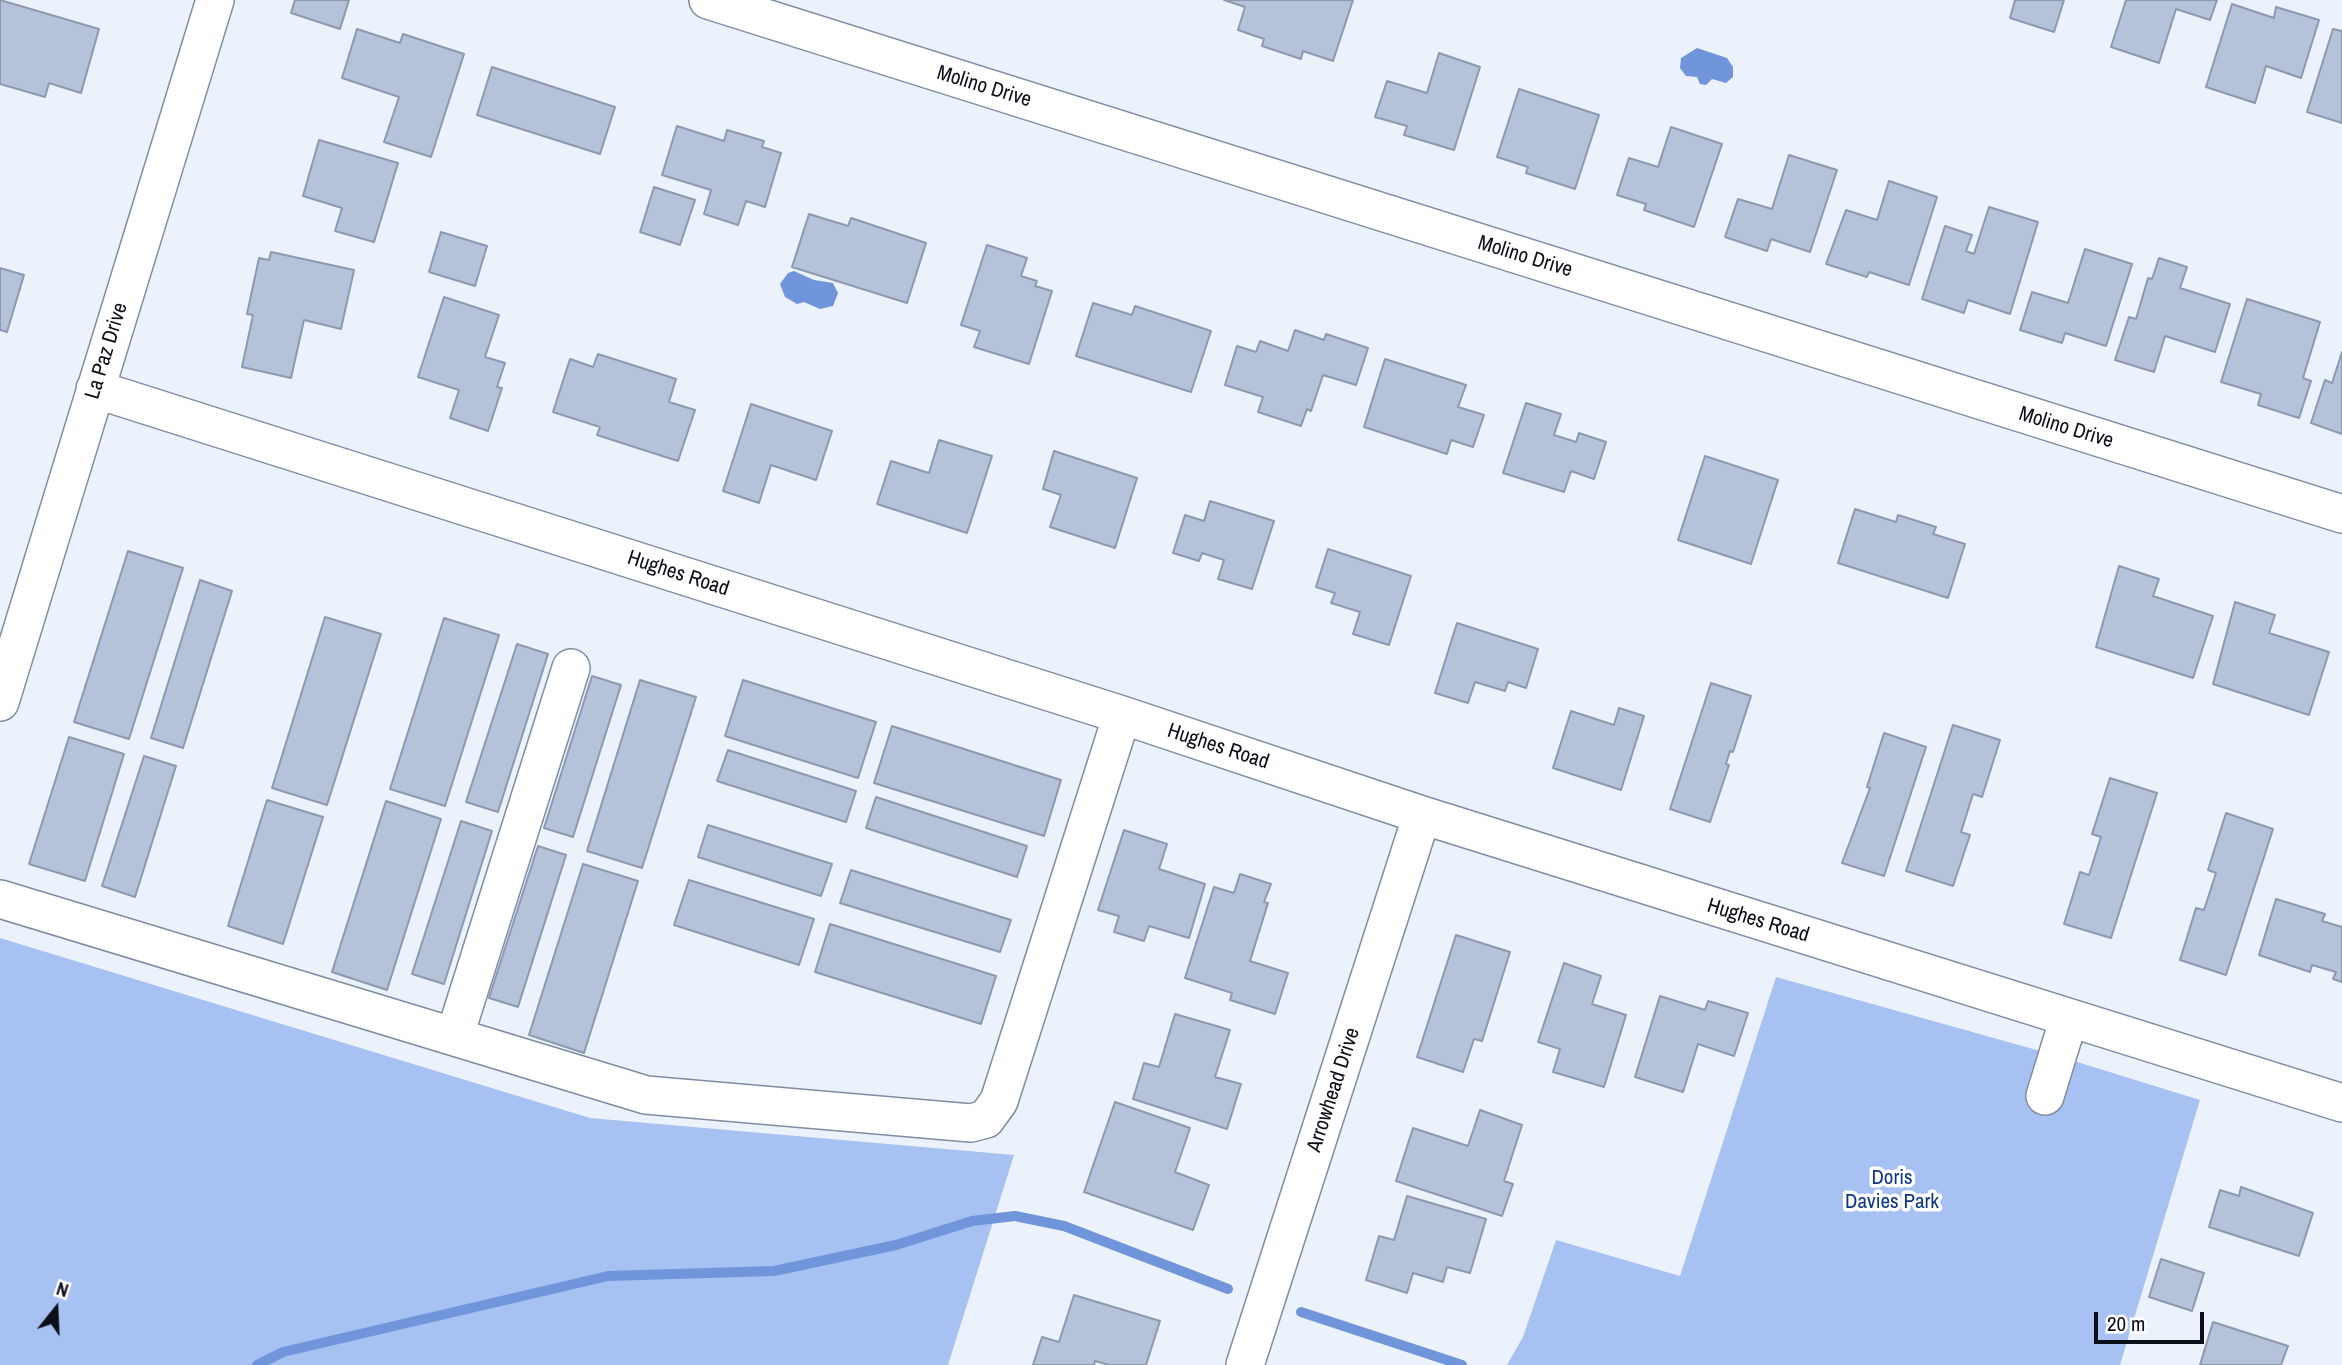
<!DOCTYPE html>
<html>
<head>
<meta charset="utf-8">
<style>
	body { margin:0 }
	#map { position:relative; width:2342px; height:1365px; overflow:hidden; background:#ecf2fc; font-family:"Archivo Narrow",sans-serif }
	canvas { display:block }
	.north { position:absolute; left:21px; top:1274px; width:70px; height:70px; -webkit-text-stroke:5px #fff; paint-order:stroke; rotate:18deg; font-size:19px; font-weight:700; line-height:28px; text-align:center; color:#0b1018 }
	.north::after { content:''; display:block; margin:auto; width:24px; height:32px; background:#0b1018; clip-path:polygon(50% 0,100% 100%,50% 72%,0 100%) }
	.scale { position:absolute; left:2094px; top:1312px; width:110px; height:32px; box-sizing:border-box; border:4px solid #0b1018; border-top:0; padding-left:9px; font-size:21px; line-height:24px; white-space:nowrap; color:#0b1018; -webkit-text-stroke:5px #fff; paint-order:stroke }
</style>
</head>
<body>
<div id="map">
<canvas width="2342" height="1365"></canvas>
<div class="north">N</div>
<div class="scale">20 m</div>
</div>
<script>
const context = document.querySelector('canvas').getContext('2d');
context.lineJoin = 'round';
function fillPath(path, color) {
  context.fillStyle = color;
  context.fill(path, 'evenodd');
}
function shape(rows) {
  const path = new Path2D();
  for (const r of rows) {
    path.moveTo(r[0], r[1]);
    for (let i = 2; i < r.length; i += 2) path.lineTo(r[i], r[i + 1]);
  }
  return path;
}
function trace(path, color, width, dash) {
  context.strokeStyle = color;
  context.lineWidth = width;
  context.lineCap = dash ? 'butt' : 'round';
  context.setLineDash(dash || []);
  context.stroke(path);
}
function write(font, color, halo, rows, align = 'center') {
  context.font = font + ' "Archivo Narrow",sans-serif';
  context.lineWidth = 7;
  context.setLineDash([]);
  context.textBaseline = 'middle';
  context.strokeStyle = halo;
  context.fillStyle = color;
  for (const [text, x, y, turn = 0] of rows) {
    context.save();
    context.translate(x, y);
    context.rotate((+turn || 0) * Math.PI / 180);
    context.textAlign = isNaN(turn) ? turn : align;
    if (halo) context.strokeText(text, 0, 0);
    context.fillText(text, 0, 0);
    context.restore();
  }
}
fillPath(shape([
	[0,938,590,1118,1014,1155,948,1365,0,1365],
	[1776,977,2058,1056,2200,1100,2120,1365,1507,1365,1523,1337,1556,1240,1680,1276]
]), '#a6c1f2');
fillPath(shape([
	[1697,48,1727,58,1733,67,1733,77,1726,83,1712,79,1706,85,1700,84,1697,77,1686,76,1680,68,1681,58],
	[794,271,814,280,833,283,838,293,833,306,820,309,804,302,797,304,785,297,780,284,788,273]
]), '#7095db');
trace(shape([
	[1301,1312,1462,1365],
	[257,1365,283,1352,608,1276,774,1271,896,1245,972,1221,1015,1216,1064,1226,1228,1289]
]), '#7095db', 10);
const building = shape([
	[0,0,99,29,81,93,49,83,45,97,0,84,0,0],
	[295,0,349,0,340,29,291,13,295,0],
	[1224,0,1353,0,1333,61,1303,51,1301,59,1262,46,1264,39,1238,30,1245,7,1224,0],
	[2015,0,2064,0,2054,32,2010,18,2015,0],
	[2126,0,2217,0,2210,20,2176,9,2159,63,2111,47,2126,0],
	[2232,4,2274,18,2276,7,2319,20,2301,78,2266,66,2255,103,2206,87,2232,4],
	[357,29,400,43,403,34,464,54,431,157,384,142,399,97,342,78,357,29],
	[2333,29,2342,31,2342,123,2307,112,2333,29],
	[1439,53,1480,67,1454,150,1404,135,1407,126,1375,117,1387,81,1427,93,1439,53],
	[492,67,615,107,600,154,477,115,492,67],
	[1519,89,1599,115,1575,189,1526,173,1528,167,1497,157,1519,89],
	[677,126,724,141,727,130,764,141,762,147,781,153,765,207,746,201,738,225,704,214,711,190,662,175,677,126],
	[1671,127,1722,144,1694,227,1644,210,1646,204,1617,195,1629,158,1658,167,1671,127],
	[319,140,398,163,374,242,335,231,342,208,303,196,319,140],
	[1789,155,1837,170,1810,252,1771,239,1767,251,1725,237,1738,199,1772,209,1789,155],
	[1889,181,1937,197,1909,285,1869,272,1867,277,1826,264,1846,210,1877,220,1889,181],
	[654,187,695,200,680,245,640,232,654,187],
	[1989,207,2038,222,2010,314,1968,300,1964,313,1922,299,1945,226,1972,235,1966,251,1974,254,1989,207],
	[809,214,848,226,851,218,926,243,907,303,792,267,809,214],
	[441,232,487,246,475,286,429,272,441,232],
	[987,245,1027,258,1021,276,1037,281,1035,286,1052,291,1029,364,974,347,980,331,961,325,987,245],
	[2085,249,2132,264,2106,346,2065,333,2062,343,2020,330,2032,292,2068,303,2085,249],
	[271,252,354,270,341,329,304,320,291,378,242,367,253,315,247,314,259,258,269,260,271,252],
	[2159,258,2187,267,2180,288,2230,304,2215,352,2165,336,2154,372,2115,360,2129,317,2136,319,2148,278,2152,279,2159,258],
	[0,268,24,275,7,332,0,330,0,268],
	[444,297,499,315,485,357,505,363,497,387,502,388,488,431,450,418,459,390,418,377,444,297],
	[2247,299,2320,322,2303,378,2311,381,2299,418,2258,405,2261,394,2221,382,2247,299],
	[1093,303,1132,315,1135,306,1211,331,1191,392,1076,356,1093,303],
	[1295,330,1324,340,1326,334,1368,348,1356,385,1323,375,1311,411,1307,409,1301,426,1258,412,1263,397,1225,385,1237,346,1256,352,1260,341,1288,351,1295,330],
	[2342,352,2342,434,2311,423,2325,380,2332,383,2342,352],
	[598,354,676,379,669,402,695,410,678,461,597,435,600,427,553,412,570,359,593,367,598,354],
	[1385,359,1466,385,1458,407,1484,415,1473,447,1451,440,1447,454,1364,427,1385,359],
	[1526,403,1561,414,1554,435,1576,442,1579,433,1606,442,1594,479,1571,471,1564,492,1503,473,1526,403],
	[751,404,832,431,816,480,771,465,759,503,723,491,751,404],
	[939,440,992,456,967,533,877,504,891,461,929,473,939,440],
	[1054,451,1137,478,1115,548,1050,527,1061,495,1043,489,1054,451],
	[1705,456,1778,480,1751,564,1678,540,1705,456],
	[1210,501,1274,521,1252,589,1218,579,1224,560,1202,553,1199,561,1173,553,1185,515,1204,521,1210,501],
	[1855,509,1896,522,1898,515,1936,527,1933,534,1965,544,1948,598,1838,563,1855,509],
	[1328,549,1411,576,1389,645,1353,634,1360,612,1331,603,1335,593,1316,587,1328,549],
	[128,551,183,568,129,739,74,722,128,551],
	[2119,566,2159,579,2153,596,2213,616,2193,678,2096,647,2119,566],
	[200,580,232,591,183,748,151,738,200,580],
	[2235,602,2275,615,2269,633,2329,652,2309,715,2213,684,2235,602],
	[325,617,381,634,327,805,272,788,325,617],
	[444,618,499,635,445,806,390,789,444,618],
	[1457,623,1538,649,1526,688,1508,682,1505,691,1475,682,1468,703,1435,693,1457,623],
	[517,644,548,654,498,812,466,802,517,644],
	[592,676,621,685,573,837,544,828,592,676],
	[640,680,696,697,642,868,587,851,640,680],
	[743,680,876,722,858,778,725,736,743,680],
	[1711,683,1751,696,1733,752,1730,751,1726,764,1729,765,1710,822,1670,809,1711,683],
	[1619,708,1644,716,1621,790,1553,768,1571,711,1614,725,1619,708],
	[1953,725,2000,740,1982,797,1973,794,1961,832,1970,835,1953,886,1906,871,1953,725],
	[892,726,1061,780,1044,836,874,783,892,726],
	[1884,733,1926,747,1884,876,1842,863,1870,788,1867,787,1884,733],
	[69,737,124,754,85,881,29,864,69,737],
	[728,750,856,791,846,822,717,781,728,750],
	[144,756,176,766,135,897,102,886,144,756],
	[2110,778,2157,793,2111,938,2064,924,2080,872,2089,875,2101,837,2092,834,2110,778],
	[876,797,1027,846,1017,877,866,828,876,797],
	[267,800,323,817,283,944,228,926,267,800],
	[386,801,441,819,387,990,332,972,386,801],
	[2226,813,2273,829,2226,975,2180,960,2196,908,2204,910,2216,873,2208,870,2226,813],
	[461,821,492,831,444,984,412,974,461,821],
	[708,825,832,864,821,896,698,857,708,825],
	[1124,830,1167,844,1159,869,1205,884,1189,938,1149,926,1144,941,1114,932,1119,916,1098,910,1124,830],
	[538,846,566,855,518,1007,489,998,538,846],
	[583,864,638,881,584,1053,529,1035,583,864],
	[851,870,1011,920,1000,952,840,903,851,870],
	[1240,874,1271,884,1264,902,1268,903,1250,961,1288,973,1275,1014,1230,1000,1232,993,1185,978,1214,887,1234,893,1240,874],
	[689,880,814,919,799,965,674,925,689,880],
	[2276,899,2325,914,2322,921,2342,927,2342,982,2333,979,2336,972,2312,965,2310,972,2259,955,2276,899],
	[830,924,996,976,981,1024,815,972,830,924],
	[1456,935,1510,952,1482,1041,1474,1039,1463,1072,1417,1057,1456,935],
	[1564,963,1601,976,1592,1004,1626,1015,1604,1087,1553,1072,1560,1049,1538,1042,1564,963],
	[1660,996,1705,1010,1708,1001,1748,1013,1734,1056,1698,1044,1683,1092,1635,1077,1660,996],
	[1175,1014,1230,1030,1215,1077,1241,1084,1227,1129,1133,1099,1144,1063,1159,1067,1175,1014],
	[1115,1102,1190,1128,1175,1172,1209,1185,1193,1230,1084,1192,1115,1102],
	[1480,1110,1522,1125,1504,1181,1513,1184,1502,1216,1396,1181,1413,1128,1468,1146,1480,1110],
	[2241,1187,2313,1213,2299,1256,2209,1227,2220,1190,2239,1196,2241,1187],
	[1407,1196,1486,1219,1470,1273,1447,1267,1443,1282,1413,1273,1407,1293,1366,1280,1379,1236,1394,1240,1407,1196],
	[2161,1259,2204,1273,2192,1311,2149,1297,2161,1259],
	[1074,1295,1160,1321,1146,1365,1109,1365,1095,1361,1094,1365,1033,1365,1042,1337,1059,1342,1074,1295],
	[2213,1322,2288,1346,2281,1365,2200,1365,2213,1322]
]);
fillPath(building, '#b5c2da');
trace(building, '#8d99b1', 2);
const minor = shape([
	[708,0,2342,514],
	[95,389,1122,715,1422,815,2342,1103],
	[0,702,215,0],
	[0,899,646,1095,971,1123,986,1119,999,1101,1122,715],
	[455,1035,571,668],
	[2045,1096,2069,1018],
	[1245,1365,1422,815]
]);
trace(minor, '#7f8ca2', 40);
trace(minor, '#fff', 37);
write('21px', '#0b1018', '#fff', [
	["Molino Drive",984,87,17],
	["Molino Drive",1525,257,17],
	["La Paz Drive",107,351,-73],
	["Molino Drive",2066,428,17],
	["Hughes Road",678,574,18],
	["Hughes Road",1218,747,18],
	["Hughes Road",1758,921,17],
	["Arrowhead Drive",1334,1090,-72]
]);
write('21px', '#0d3586', '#fff', [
	["Doris",1892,1178],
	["Davies Park",1892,1202]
]);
</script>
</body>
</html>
